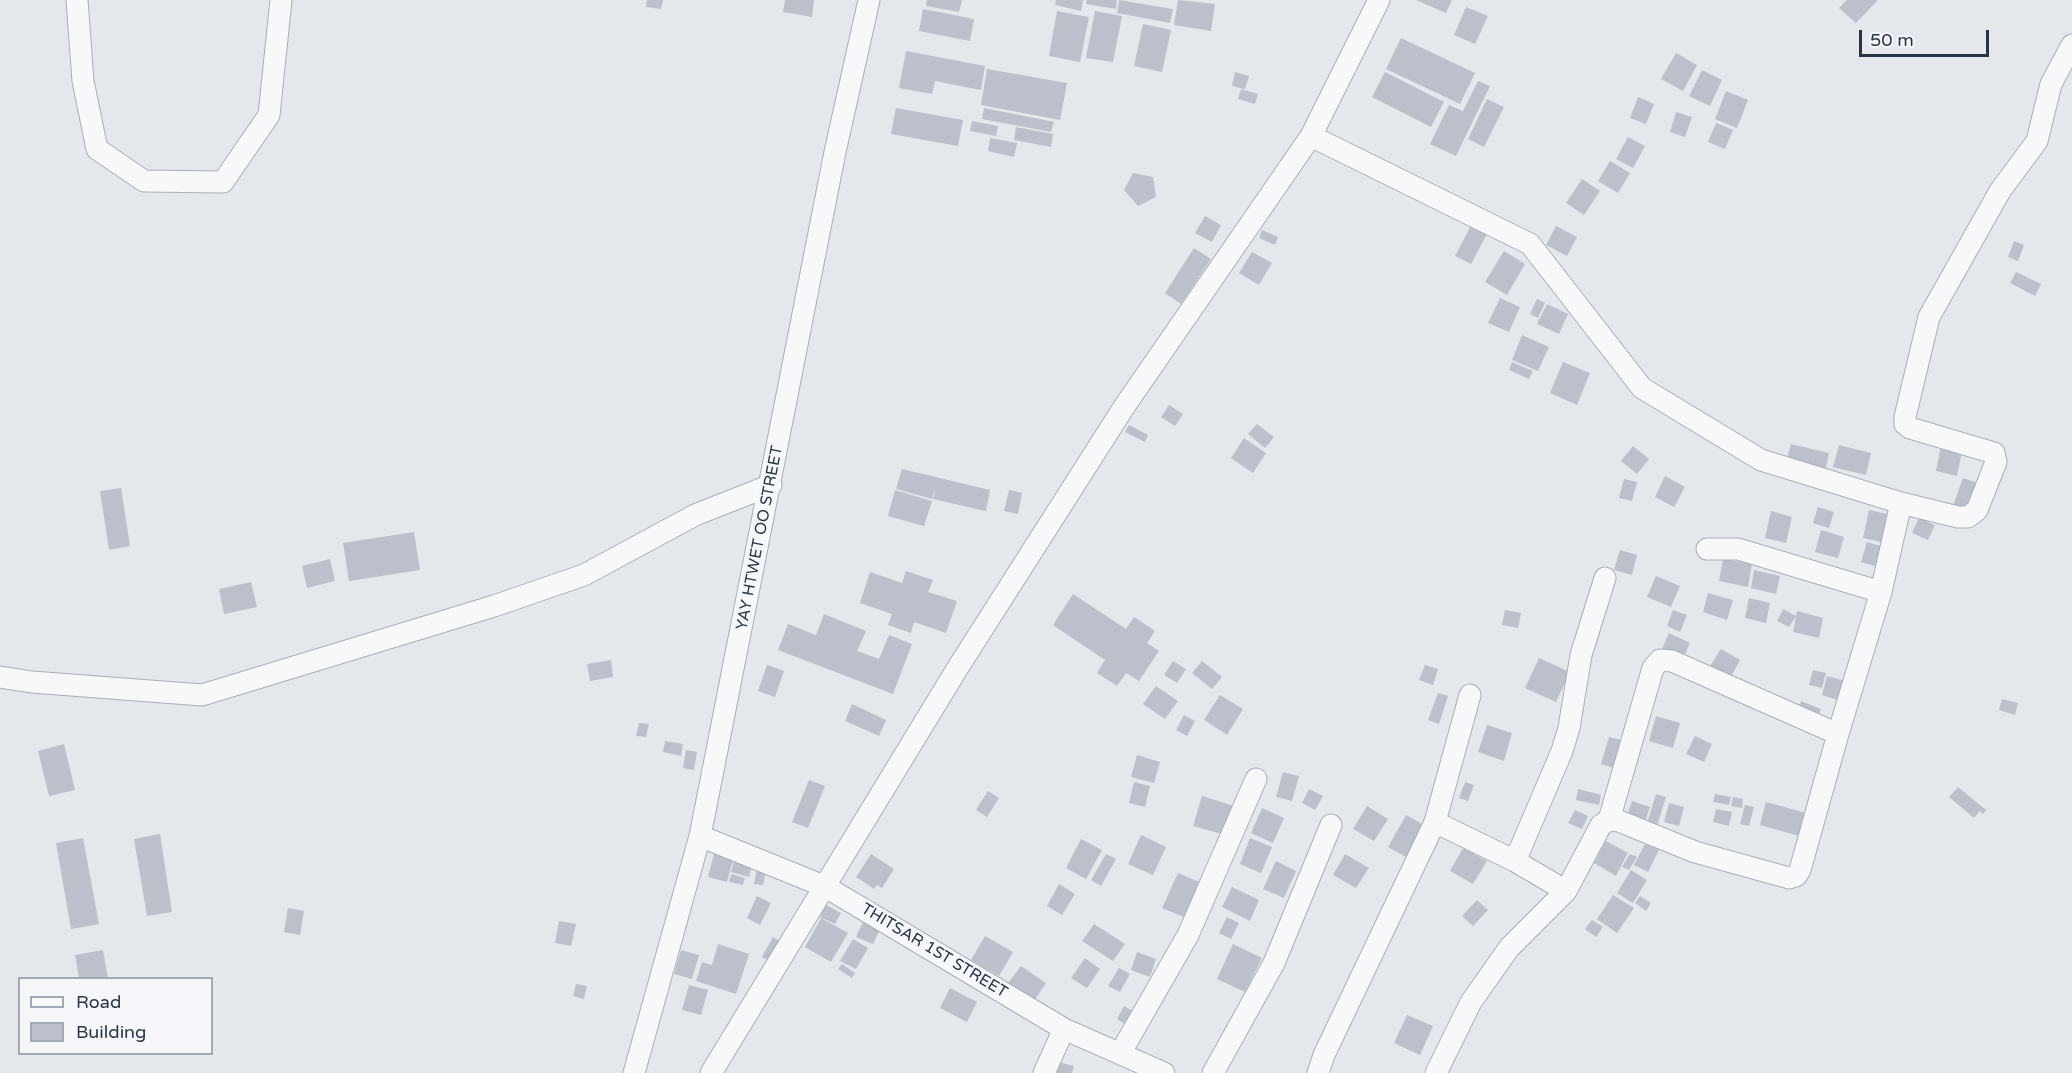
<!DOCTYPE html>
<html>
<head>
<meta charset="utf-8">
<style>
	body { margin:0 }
	#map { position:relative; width:2072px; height:1073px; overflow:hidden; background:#e4e7ec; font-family:"Varela Round",sans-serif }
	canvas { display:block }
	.legend { position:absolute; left:18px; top:977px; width:195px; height:78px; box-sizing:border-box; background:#f4f6f9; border:2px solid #a4a8b1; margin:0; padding:8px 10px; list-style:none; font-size:18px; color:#2b3445 }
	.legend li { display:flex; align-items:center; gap:12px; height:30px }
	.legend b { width:30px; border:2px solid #a4a8b1 }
	.scale { position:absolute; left:1859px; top:30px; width:130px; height:27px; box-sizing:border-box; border:3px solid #2b3445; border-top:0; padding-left:8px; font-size:18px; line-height:21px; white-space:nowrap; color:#2b3445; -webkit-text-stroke:4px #f4f6f9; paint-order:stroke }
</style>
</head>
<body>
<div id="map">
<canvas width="2072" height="1073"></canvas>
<ul class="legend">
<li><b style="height:8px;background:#f7f8fa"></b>Road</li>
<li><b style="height:16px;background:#bbc0ca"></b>Building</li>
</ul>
<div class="scale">50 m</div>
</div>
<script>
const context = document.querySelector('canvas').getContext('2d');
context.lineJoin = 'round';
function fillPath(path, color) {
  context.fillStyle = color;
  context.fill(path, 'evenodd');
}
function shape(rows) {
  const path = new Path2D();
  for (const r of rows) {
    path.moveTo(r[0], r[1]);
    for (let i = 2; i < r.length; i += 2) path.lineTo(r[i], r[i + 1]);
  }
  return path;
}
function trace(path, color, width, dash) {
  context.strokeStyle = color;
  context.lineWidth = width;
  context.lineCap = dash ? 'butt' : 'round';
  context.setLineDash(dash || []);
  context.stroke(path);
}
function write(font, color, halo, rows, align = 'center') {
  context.font = font + ' "Varela Round",sans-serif';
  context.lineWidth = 6;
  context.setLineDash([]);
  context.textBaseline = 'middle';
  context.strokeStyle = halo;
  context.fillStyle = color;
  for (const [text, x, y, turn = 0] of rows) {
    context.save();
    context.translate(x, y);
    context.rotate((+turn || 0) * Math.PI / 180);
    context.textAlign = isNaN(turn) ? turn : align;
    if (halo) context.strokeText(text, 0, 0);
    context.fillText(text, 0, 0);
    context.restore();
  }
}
fillPath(shape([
	[647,0,663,0,661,9,646,7],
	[785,0,814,0,812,17,783,12],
	[927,0,962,0,959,12,926,6],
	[1056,0,1083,0,1081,11,1055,5],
	[1087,0,1117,0,1116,9,1086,4],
	[1119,0,1173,9,1170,23,1117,13],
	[1178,0,1215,4,1211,31,1174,25],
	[1416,0,1452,0,1446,13],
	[1847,0,1878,0,1856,23,1839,8],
	[1466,7,1488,16,1475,44,1454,35],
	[923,9,974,19,970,41,919,31],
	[1057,11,1089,17,1080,62,1049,56],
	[1095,11,1122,16,1113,62,1086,58],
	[1143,24,1171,30,1162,72,1134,66],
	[1401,38,1475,73,1460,104,1386,69],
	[906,51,985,66,981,90,935,81,932,94,899,88],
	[1676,53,1697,65,1683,91,1661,79],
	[987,69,1067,83,1060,120,981,105],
	[1702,70,1722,80,1710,106,1689,96],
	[1235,72,1249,76,1245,89,1232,86],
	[1385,72,1444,102,1431,127,1372,97],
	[1478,81,1490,86,1456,156,1430,144,1449,105,1463,111],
	[1241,89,1258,94,1255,104,1238,99],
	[1726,91,1748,100,1737,128,1715,119],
	[1638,97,1654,104,1646,124,1630,118],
	[1487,99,1504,107,1484,147,1468,139],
	[896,108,963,120,958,146,891,134],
	[984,108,1054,122,1051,132,982,119],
	[1676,112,1692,117,1685,137,1670,132],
	[972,121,998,126,996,136,970,131],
	[1716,123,1733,130,1725,149,1708,142],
	[1016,127,1053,134,1051,147,1014,140],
	[1628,137,1645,146,1633,168,1616,159],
	[990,138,1017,143,1014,157,988,151],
	[1610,161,1630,173,1618,193,1598,181],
	[1133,173,1153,177,1156,197,1138,206,1124,190],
	[1582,179,1600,191,1584,215,1566,203],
	[1205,216,1221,225,1212,242,1195,233],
	[1471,226,1487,234,1471,264,1455,256],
	[1556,226,1577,237,1567,256,1546,245],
	[1262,230,1278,237,1275,245,1259,238],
	[2014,241,2024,245,2018,261,2008,257],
	[1194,248,1211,259,1181,304,1165,293],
	[1504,251,1525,264,1507,295,1485,282],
	[1252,252,1272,263,1259,285,1239,273],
	[2016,272,2041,284,2035,296,2010,283],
	[1500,298,1520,307,1509,332,1488,323],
	[1537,299,1545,303,1538,318,1530,314],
	[1547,304,1568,314,1559,334,1537,324],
	[1522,335,1549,347,1538,371,1512,360],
	[1512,362,1533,371,1529,379,1509,370],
	[1563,362,1590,373,1577,405,1550,393],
	[1169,405,1183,414,1175,426,1161,417],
	[1257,424,1274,437,1265,448,1248,434],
	[1129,425,1148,435,1145,442,1125,432],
	[1244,438,1266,453,1253,473,1231,458],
	[1791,444,1829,453,1826,468,1787,459],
	[1839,445,1871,453,1866,475,1833,467],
	[1633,446,1649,459,1637,474,1621,461],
	[1941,446,1962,451,1957,476,1936,471],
	[902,469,990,490,986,511,933,499,936,486,932,499,896,489],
	[1665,476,1685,487,1674,507,1655,497],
	[1963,478,1978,483,1969,511,1953,506],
	[1624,479,1637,482,1632,501,1619,498],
	[121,488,130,546,109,550,100,491],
	[895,490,932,501,924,526,888,516],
	[1009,490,1022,493,1018,514,1004,511],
	[1818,507,1834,512,1829,528,1813,523],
	[1869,510,1891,515,1885,543,1863,538],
	[1771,511,1792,517,1786,543,1765,538],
	[1919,518,1935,525,1928,540,1912,533],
	[1821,530,1844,537,1838,558,1815,552],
	[414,532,420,570,349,581,343,543],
	[1867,542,1887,548,1882,568,1861,562],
	[1620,550,1637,555,1632,575,1614,570],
	[330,559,335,581,307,588,302,566],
	[1723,559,1752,564,1748,587,1719,581],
	[1754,570,1780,576,1776,594,1751,588],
	[906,571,933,580,928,592,957,601,946,633,914,622,911,633,888,625,892,614,860,603,870,572,902,583],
	[1656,576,1680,586,1671,607,1647,597],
	[251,582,257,607,224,614,219,589],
	[1708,593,1733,600,1727,620,1703,612],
	[1073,594,1126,629,1134,617,1155,631,1147,643,1159,651,1139,681,1126,673,1117,686,1097,673,1105,660,1053,625],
	[1749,598,1770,603,1766,623,1745,618],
	[1783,609,1796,616,1789,627,1777,621],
	[1505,610,1521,613,1518,628,1502,625],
	[1673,610,1687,615,1680,632,1667,626],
	[1797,611,1823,618,1819,638,1793,632],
	[824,614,866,631,857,651,879,659,889,635,912,644,893,694,778,650,788,624,816,635],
	[1669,633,1690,643,1683,659,1662,649],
	[1721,649,1740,660,1729,680,1709,668],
	[1539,658,1570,672,1556,702,1525,688],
	[611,660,613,677,590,681,587,664],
	[1173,661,1186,669,1177,683,1164,675],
	[1202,661,1222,677,1212,689,1192,673],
	[767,665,784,671,775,697,758,691],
	[1425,665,1438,669,1433,685,1419,680],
	[1813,670,1826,673,1822,688,1809,685],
	[1827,676,1846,681,1841,701,1822,695],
	[1156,686,1178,701,1165,719,1143,704],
	[1438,693,1448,696,1439,724,1428,720],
	[1220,695,1243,709,1227,735,1204,720],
	[2002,699,2018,703,2015,715,1999,710],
	[1801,701,1821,709,1818,716,1799,708],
	[852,704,886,720,879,736,845,721],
	[1184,715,1195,721,1187,736,1176,730],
	[1656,716,1680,723,1673,748,1649,741],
	[639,723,649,724,646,737,636,736],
	[1487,725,1512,733,1504,761,1478,752],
	[1695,736,1712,744,1704,762,1686,754],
	[1609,737,1625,741,1617,769,1601,764],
	[665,741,683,744,681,756,663,752],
	[64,744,75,790,49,796,38,751],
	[686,750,697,752,694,770,683,768],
	[1137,755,1160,762,1154,783,1131,777],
	[1283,772,1299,776,1292,801,1276,797],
	[809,780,825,786,808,828,792,822],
	[1134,782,1150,786,1145,807,1129,803],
	[1465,782,1474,785,1468,801,1459,798],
	[1958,787,1986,810,1983,814,1980,811,1974,818,1949,797],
	[1309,789,1323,796,1315,810,1302,803],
	[1578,789,1601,795,1599,805,1576,800],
	[988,791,999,798,987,817,976,810],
	[1656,794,1666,797,1657,826,1647,823],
	[1715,794,1731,797,1729,805,1713,802],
	[1202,796,1237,807,1229,836,1193,826],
	[1733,797,1743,799,1742,808,1731,806],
	[1632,801,1650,807,1644,825,1626,819],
	[1766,802,1806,813,1799,836,1760,825],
	[1669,803,1684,807,1679,826,1664,822],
	[1745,805,1754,807,1749,826,1740,824],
	[1367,806,1388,819,1374,841,1353,829],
	[1262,808,1284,818,1273,843,1251,833],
	[1716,809,1732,812,1729,826,1713,822],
	[1575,810,1588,816,1582,829,1568,823],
	[1406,815,1424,825,1406,857,1388,847],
	[160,834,172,912,147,916,134,839],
	[1141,835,1166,847,1153,875,1128,864],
	[83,838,99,924,71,929,56,843],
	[1250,838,1272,847,1261,873,1240,864],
	[1081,839,1102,850,1086,879,1066,868],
	[1606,841,1628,853,1616,876,1594,863],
	[1645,844,1659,850,1648,872,1634,865],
	[1463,848,1487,861,1473,884,1450,871],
	[715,850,734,856,727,882,708,877],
	[871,854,894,869,882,888,877,885,874,889,856,877],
	[1106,854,1116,859,1101,886,1091,880],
	[1345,854,1369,868,1356,888,1333,875],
	[1630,854,1637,857,1629,870,1622,867],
	[735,857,753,861,749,877,731,872],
	[1276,861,1296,871,1284,898,1263,889],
	[758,864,767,866,763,885,754,884],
	[1631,870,1647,880,1633,903,1617,893],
	[1178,873,1204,884,1189,919,1162,908],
	[731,874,745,878,743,885,729,882],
	[1059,884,1075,894,1062,915,1047,906],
	[1232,887,1259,900,1250,921,1222,907],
	[1613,895,1634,908,1617,933,1597,919],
	[757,896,771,903,760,925,747,918],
	[1640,896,1651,903,1646,911,1635,903],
	[1477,900,1488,910,1473,926,1462,916],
	[826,905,841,913,835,924,820,917],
	[288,908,304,911,300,935,284,932],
	[1227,917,1239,923,1231,939,1219,933],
	[821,918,848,933,831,962,805,947],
	[864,920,881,927,873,944,856,937],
	[1592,920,1603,927,1596,937,1585,929],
	[559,921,576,924,571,946,555,943],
	[1094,924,1125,944,1113,961,1082,941],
	[985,936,1013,952,999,976,971,960],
	[773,937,783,943,771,962,762,957],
	[853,939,868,948,856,969,840,961],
	[718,944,749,954,736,994,696,981,702,962,712,965],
	[1233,944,1262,958,1245,992,1217,979],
	[103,950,108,978,79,978,75,955],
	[681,950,699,955,692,979,674,974],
	[1137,952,1156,959,1150,977,1131,970],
	[1085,958,1100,969,1087,988,1071,978],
	[842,964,855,973,852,978,838,969],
	[1021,966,1046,983,1034,1001,1008,983],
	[1119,968,1130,974,1120,992,1108,986],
	[576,984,587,986,584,999,573,996],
	[689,985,708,990,701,1015,682,1010],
	[950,988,977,1002,967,1022,940,1008],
	[1124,1006,1136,1013,1128,1026,1117,1019],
	[1407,1015,1433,1026,1420,1055,1394,1043],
	[1053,1061,1074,1066,1072,1073,1050,1073]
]), '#bbc0ca');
const minor = shape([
	[77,0,83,81,97,149,144,181,223,182,269,115,281,0],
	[1311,136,1530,244,1642,388,1761,460,1901,503,1958,517,1968,517,1977,510,1996,462,1994,453,1910,428,1905,424,1905,417,1929,317,2000,191,2037,141,2051,84,2072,45],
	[1707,549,1738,549,1881,592],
	[0,677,32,682,202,695,494,606,584,575,695,515,771,485],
	[1609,820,1653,668,1660,660,1672,661,1838,734],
	[1435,822,1515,861,1566,891],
	[700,836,826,887,1064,1029,1164,1073],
	[1515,861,1562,751,1569,728,1581,655,1605,578],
	[1121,1052,1188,935,1256,779],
	[634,1073,700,836,835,152,869,0],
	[711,1073,957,669,1124,407,1311,136,1379,0],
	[1044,1073,1064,1029],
	[1213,1073,1274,963,1331,825],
	[1318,1073,1324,1055,1435,822,1470,695],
	[1436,1073,1471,1002,1509,948,1566,891,1601,825,1609,820,1619,821,1695,852,1789,878,1796,876,1800,870,1838,734,1881,592,1901,503]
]);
trace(minor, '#a9aeb7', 23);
trace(minor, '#f7f8fa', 21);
write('16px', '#2b3445', '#f4f6f9', [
	["YAY HTWET OO STREET",760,538,-79],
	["THITSAR 1ST STREET",934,951,31]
]);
</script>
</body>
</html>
